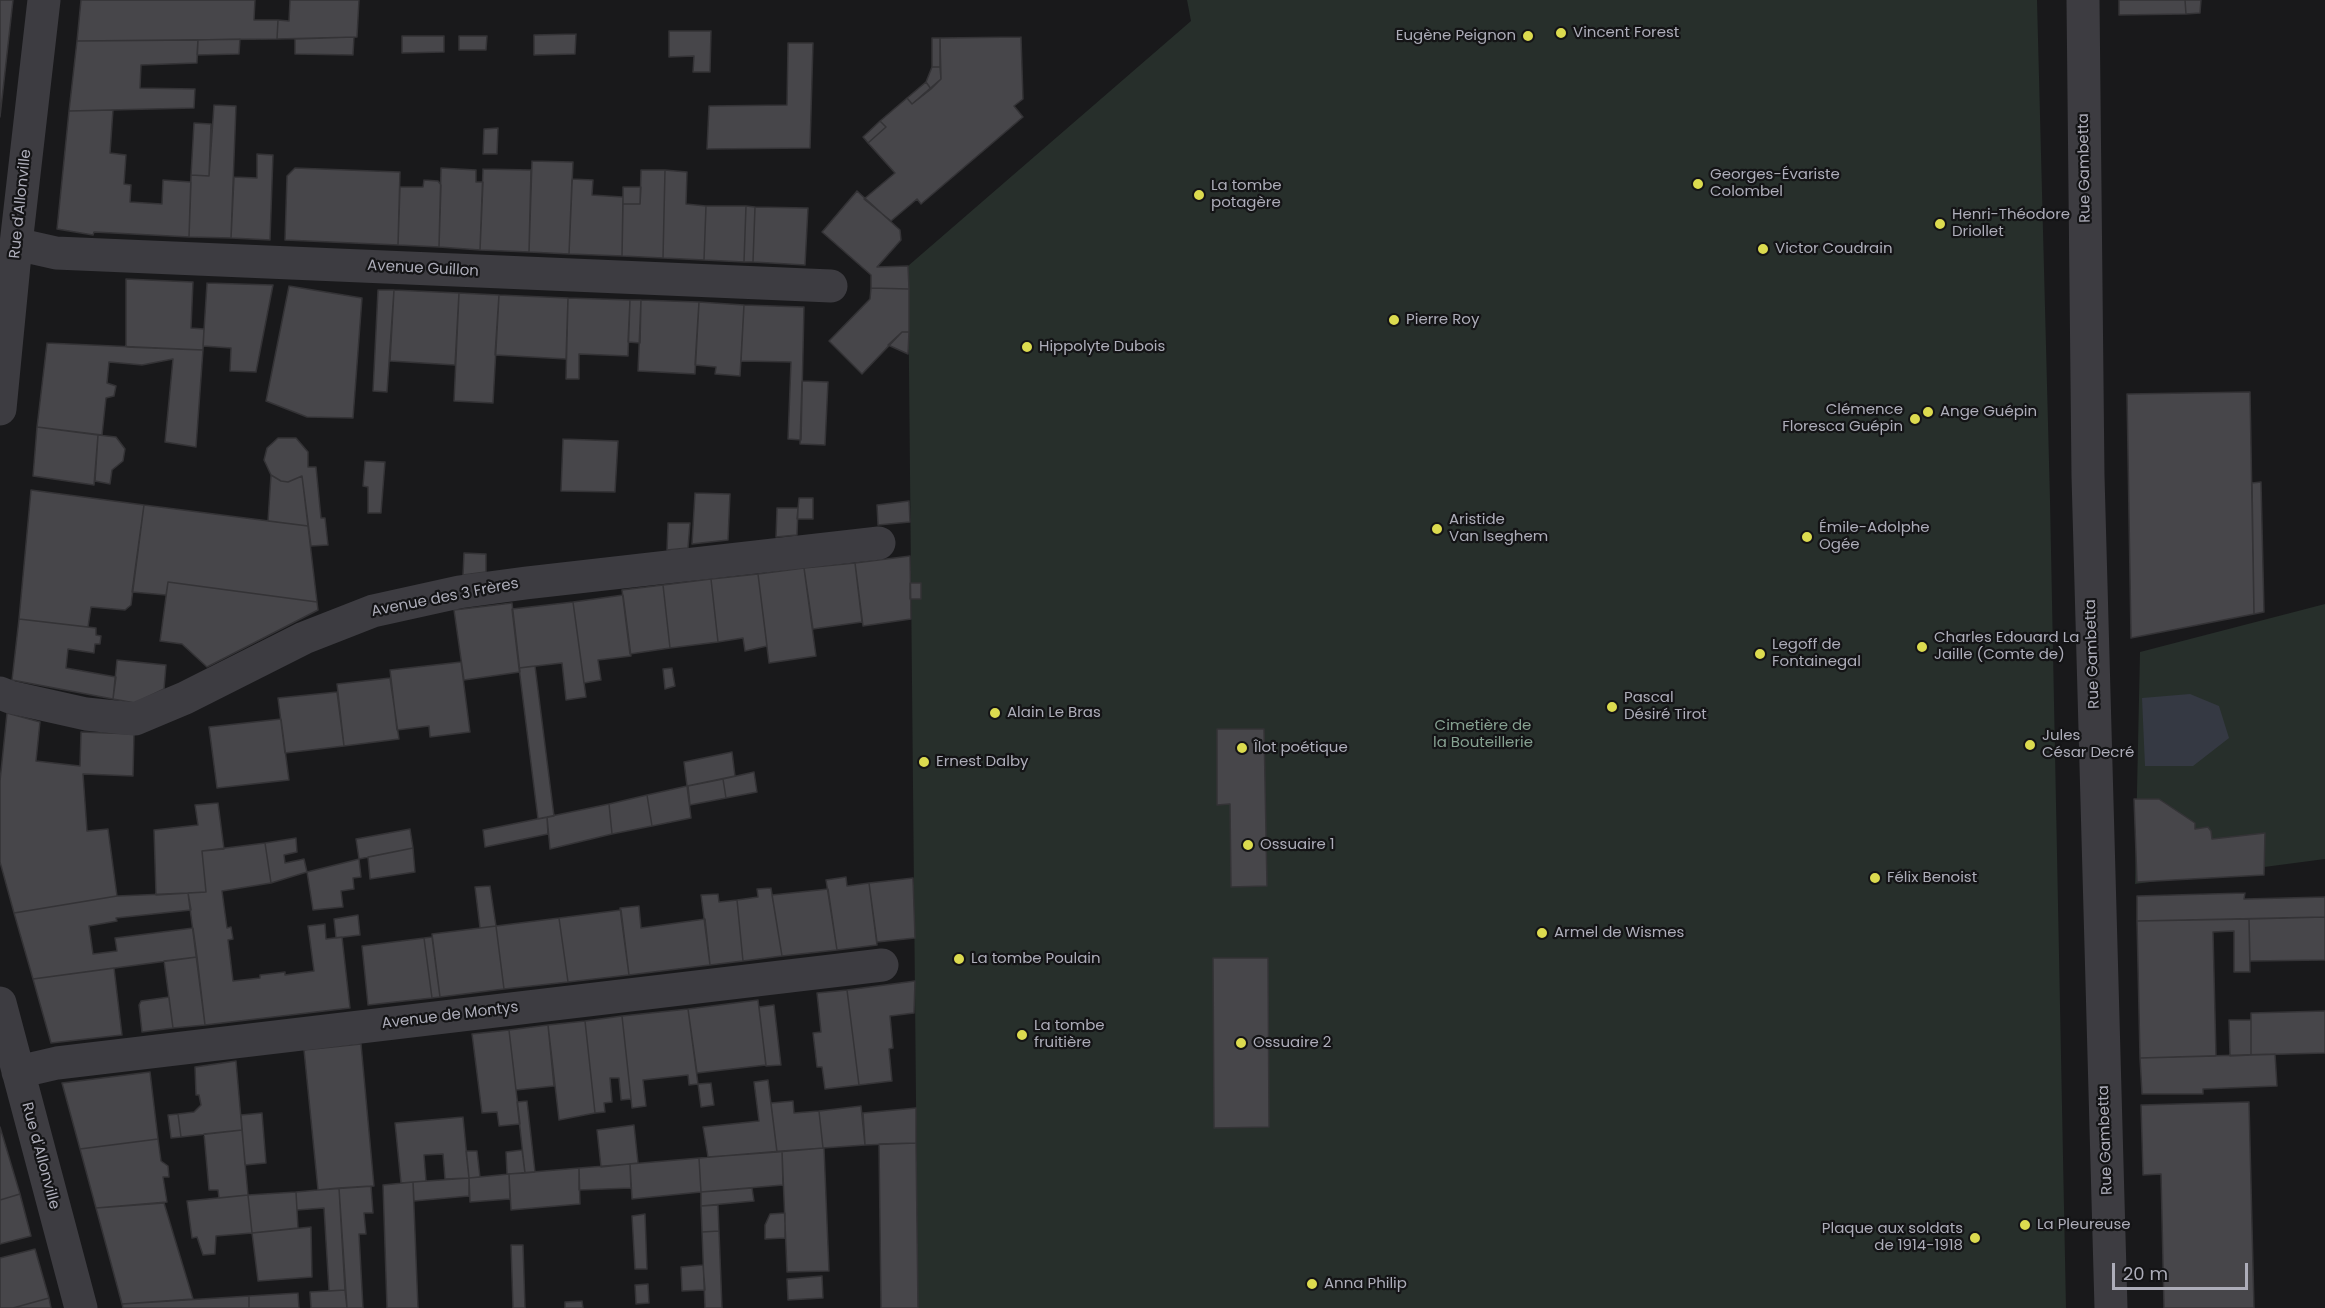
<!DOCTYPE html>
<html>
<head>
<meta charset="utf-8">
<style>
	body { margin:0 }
	#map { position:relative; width:2325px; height:1308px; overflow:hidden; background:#19191b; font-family:Poppins,sans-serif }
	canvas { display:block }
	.scale { position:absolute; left:2112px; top:1263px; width:136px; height:27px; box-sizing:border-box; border:3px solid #adadb9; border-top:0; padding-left:8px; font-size:18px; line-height:21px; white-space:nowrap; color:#adadb9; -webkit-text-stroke:4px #141416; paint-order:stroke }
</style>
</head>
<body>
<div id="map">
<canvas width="2325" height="1308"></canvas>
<div class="scale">20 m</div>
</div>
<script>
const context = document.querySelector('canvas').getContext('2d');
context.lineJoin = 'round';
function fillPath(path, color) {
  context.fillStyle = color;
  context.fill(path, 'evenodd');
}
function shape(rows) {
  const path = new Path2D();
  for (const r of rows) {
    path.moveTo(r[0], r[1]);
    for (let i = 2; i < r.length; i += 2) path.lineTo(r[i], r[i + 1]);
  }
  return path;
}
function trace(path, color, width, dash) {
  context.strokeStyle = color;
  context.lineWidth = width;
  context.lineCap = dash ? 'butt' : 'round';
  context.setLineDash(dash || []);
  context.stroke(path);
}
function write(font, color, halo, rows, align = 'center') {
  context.font = font + ' Poppins,sans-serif';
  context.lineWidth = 4.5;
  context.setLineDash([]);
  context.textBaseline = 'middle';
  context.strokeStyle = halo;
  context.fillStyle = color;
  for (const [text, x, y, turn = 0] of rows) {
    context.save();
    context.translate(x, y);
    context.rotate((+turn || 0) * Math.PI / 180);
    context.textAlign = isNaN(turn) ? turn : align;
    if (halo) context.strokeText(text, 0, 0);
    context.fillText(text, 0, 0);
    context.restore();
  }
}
fillPath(shape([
	[1187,0,2037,0,2050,500,2066,1308,918,1308,908,266,1191,21],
	[2325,604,2325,859,2135,884,2140,652]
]), '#272f2b');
fillPath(shape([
	[2190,694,2219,706,2229,738,2193,766,2145,766,2142,698]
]), '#353943');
const building = shape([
	[0,0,13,0,0,117,0,0],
	[81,0,255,0,254,20,278,20,277,39,77,41,81,0],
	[290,0,359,0,357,37,277,39,278,20,289,21,290,0],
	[2119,0,2185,0,2186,14,2119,15,2119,0],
	[2185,0,2201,0,2200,13,2186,14,2185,0],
	[669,31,711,31,710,72,693,72,694,56,669,57,669,31],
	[576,34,575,54,534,55,534,35,576,34],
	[402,36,444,36,444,52,402,53,402,36],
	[459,36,487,36,486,50,459,50,459,36],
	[354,37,353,55,295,54,295,39,354,37],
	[1021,37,1023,99,1014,106,1023,117,921,204,917,199,891,221,864,199,895,173,868,143,886,127,880,121,907,98,912,104,941,79,940,38,1021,37],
	[932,38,940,38,940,67,932,67,932,38],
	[240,39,239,54,197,55,198,40,240,39],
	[198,40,197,63,141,65,140,88,195,89,194,108,69,111,77,41,198,40],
	[788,43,813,43,810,148,707,149,709,106,787,105,788,43],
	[932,67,940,67,941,79,931,89,926,82,932,67],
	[926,82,931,89,912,104,907,98,926,82],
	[214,105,236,106,231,238,189,237,191,175,209,176,214,105],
	[113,110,110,153,126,155,124,184,131,185,130,202,162,204,163,180,191,182,189,237,94,232,93,235,57,229,69,111,113,110],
	[880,121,886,127,868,143,863,137,880,121],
	[194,123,211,124,209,176,191,175,194,123],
	[498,128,497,154,483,154,484,129,498,128],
	[257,154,273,155,270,240,231,238,234,177,257,178,257,154],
	[532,161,573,162,569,254,529,252,532,161],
	[295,168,400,172,398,245,285,240,287,176,295,168],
	[441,168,476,170,476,182,483,182,480,250,439,247,441,168],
	[483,169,531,170,529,252,480,250,483,169],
	[641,170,665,170,663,258,622,256,623,204,640,204,641,170],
	[665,170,687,172,686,204,706,206,704,260,663,258,665,170],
	[572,179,593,180,592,195,623,197,622,256,569,254,572,179],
	[424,180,438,181,441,185,439,247,398,245,400,187,423,187,424,180],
	[623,187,641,187,640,204,623,204,623,187],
	[857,191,900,230,901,240,877,267,908,266,909,289,871,288,871,275,822,232,857,191],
	[706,206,746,206,744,262,704,260,706,206],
	[746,206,755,207,753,262,744,262,746,206],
	[755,207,808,208,805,265,753,262,755,207],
	[126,279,193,282,191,328,204,329,203,350,126,347,126,279],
	[207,283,273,285,256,372,230,371,231,348,203,346,207,283],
	[289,286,362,298,353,418,307,417,266,401,289,286],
	[871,288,909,289,909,332,902,332,862,374,829,341,870,299,871,288],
	[378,290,394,290,387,392,373,391,378,290],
	[394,290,459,293,455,365,390,361,394,290],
	[459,293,499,295,493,403,454,401,459,293],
	[499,295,568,298,566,359,495,355,499,295],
	[568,298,630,300,628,356,579,354,579,379,566,379,568,298],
	[630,300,641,300,640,343,628,342,630,300],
	[641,300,699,302,695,374,638,371,641,300],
	[699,302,744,305,740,376,715,374,716,367,695,365,699,302],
	[744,305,804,307,801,440,788,439,791,362,741,361,744,305],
	[902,332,909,332,908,354,888,345,902,332],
	[47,343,203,350,196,447,165,442,173,359,142,365,109,362,107,383,116,386,114,396,106,398,102,435,37,427,47,343],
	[802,381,828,382,825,445,800,444,802,381],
	[2250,392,2254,614,2131,638,2127,394,2250,392],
	[37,427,98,435,94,485,33,476,37,427],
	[98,435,116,437,125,449,123,461,112,470,110,484,95,481,98,435],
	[278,438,296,438,308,452,308,467,316,467,321,518,325,518,328,545,311,546,302,476,288,482,281,481,271,475,264,460,267,448,278,438],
	[563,439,618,441,615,492,561,491,563,439],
	[365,461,385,462,381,513,368,513,368,487,363,486,365,461],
	[271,475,281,481,288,482,302,476,308,526,268,521,271,475],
	[2261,482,2264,612,2254,614,2252,483,2261,482],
	[31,490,144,505,131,605,125,610,91,607,88,627,19,619,31,490],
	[695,493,730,494,728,540,692,544,695,493],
	[799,498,813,498,813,519,797,519,799,498],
	[909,501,910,522,878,525,877,505,909,501],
	[144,505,308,526,317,602,168,582,166,595,132,592,144,505],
	[777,508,798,508,797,535,776,537,777,508],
	[668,523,690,523,688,548,667,550,668,523],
	[464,553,486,554,486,572,463,575,464,553],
	[910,556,911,619,863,626,855,563,910,556],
	[855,563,862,622,813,629,804,568,855,563],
	[804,568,816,656,769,663,758,574,804,568],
	[758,574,767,646,745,651,743,638,718,642,711,579,758,574],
	[711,579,718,642,670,648,663,585,711,579],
	[168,582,317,602,318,610,207,667,182,644,160,641,168,582],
	[910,583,921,583,921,599,910,599,910,583],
	[663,585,670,648,630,654,622,590,663,585],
	[623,595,631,656,598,660,601,680,584,683,573,602,623,595],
	[573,602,586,697,566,700,562,663,519,668,512,609,573,602],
	[512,603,520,672,464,680,454,610,512,603],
	[19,619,96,628,96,635,101,636,100,644,95,644,94,653,68,649,66,668,116,677,113,699,12,680,19,619],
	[117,660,166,665,164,689,135,703,113,699,117,660],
	[461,662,470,732,430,737,429,726,397,730,390,670,461,662],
	[535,666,554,816,538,819,519,668,535,666],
	[672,668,675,686,665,689,663,669,672,668],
	[390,678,399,739,344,746,337,684,390,678],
	[337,692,344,746,285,753,278,698,337,692],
	[7,713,40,722,36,761,80,766,81,732,134,734,133,776,83,774,87,831,108,829,117,896,14,913,0,862,0,781,7,713],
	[281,719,289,780,217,788,209,727,281,719],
	[1217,729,1264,729,1267,886,1231,887,1230,804,1217,805,1217,729],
	[732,752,735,776,687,786,684,762,732,752],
	[754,772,757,792,726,798,723,779,754,772],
	[723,779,726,798,690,805,688,786,723,779],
	[687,786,691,818,652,826,647,795,687,786],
	[647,795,652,826,612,834,609,804,647,795],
	[2134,799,2159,799,2195,823,2195,829,2208,827,2211,831,2212,839,2265,833,2264,875,2137,882,2134,799],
	[218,803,224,849,202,851,206,892,156,895,154,830,198,825,195,805,218,803],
	[609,804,612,834,550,849,547,817,609,804],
	[547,817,548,834,485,847,483,830,547,817],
	[410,829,413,848,359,859,356,839,410,829],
	[296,838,297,852,284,855,285,863,304,859,307,872,271,883,265,843,296,838],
	[265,843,271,883,222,891,227,928,231,927,233,939,228,940,233,981,260,978,260,975,285,972,285,975,314,971,308,926,325,924,326,939,342,937,350,1008,205,1025,188,893,206,892,202,851,265,843],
	[413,848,415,872,370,879,368,857,413,848],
	[359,859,361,877,353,878,354,889,341,891,343,907,313,910,307,872,359,859],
	[846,877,847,886,869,883,877,945,837,950,826,880,846,877],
	[913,878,915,938,877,942,869,883,913,878],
	[490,886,496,926,480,928,475,887,490,886],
	[771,888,782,956,743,961,737,900,758,897,757,889,771,888],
	[828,889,837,950,782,956,772,895,828,889],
	[188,893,191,910,116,918,117,921,89,926,93,954,117,951,115,938,193,928,197,957,33,979,14,913,117,896,188,893],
	[2245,893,2244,899,2325,897,2325,917,2137,921,2137,896,2245,893],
	[718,894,719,902,737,900,743,961,710,965,701,895,718,894],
	[639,906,641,928,705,919,710,965,629,975,620,908,639,906],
	[621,910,629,975,568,982,559,918,621,910],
	[358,915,360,935,336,938,334,919,358,915],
	[2325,917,2325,960,2250,961,2249,919,2325,917],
	[559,918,568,982,504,989,496,926,559,918],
	[2249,919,2250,972,2234,972,2234,931,2213,932,2216,1056,2140,1058,2137,921,2249,919],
	[496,926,504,989,440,997,432,934,496,926],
	[432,937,440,997,432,998,424,938,432,937],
	[424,938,432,998,368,1005,362,946,424,938],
	[197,957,205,1025,173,1028,164,961,197,957],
	[1213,958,1268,958,1269,1127,1214,1128,1213,958],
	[114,968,122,1035,51,1043,33,979,114,968],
	[915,981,914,1013,890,1016,893,1048,889,1049,892,1081,859,1085,847,990,915,981],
	[847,990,859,1085,825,1089,822,1067,817,1067,813,1033,821,1032,817,993,847,990],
	[169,997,173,1028,142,1032,139,1005,141,1001,169,997],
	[758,1000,766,1065,697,1073,688,1009,758,1000],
	[774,1005,781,1065,766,1066,759,1007,774,1005],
	[688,1009,698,1084,689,1085,688,1075,643,1080,646,1106,632,1108,622,1016,688,1009],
	[2325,1011,2325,1053,2251,1055,2251,1013,2325,1011],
	[622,1016,631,1099,621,1100,619,1078,610,1078,612,1102,604,1103,605,1112,595,1113,585,1021,622,1016],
	[2229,1020,2251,1020,2251,1055,2230,1056,2229,1020],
	[585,1021,595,1113,559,1120,548,1025,585,1021],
	[548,1025,554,1086,516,1090,509,1030,548,1025],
	[509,1030,520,1124,499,1126,497,1112,482,1113,472,1034,509,1030],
	[361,1044,374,1186,318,1190,304,1050,361,1044],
	[2275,1054,2277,1086,2203,1089,2203,1094,2142,1094,2140,1058,2275,1054],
	[236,1061,242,1130,181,1137,178,1114,194,1112,201,1105,199,1095,196,1095,195,1067,236,1061],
	[150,1072,158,1139,80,1149,62,1083,150,1072],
	[768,1080,777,1152,708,1157,703,1127,759,1121,754,1082,768,1080],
	[711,1083,714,1105,701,1107,698,1084,711,1083],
	[527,1101,535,1172,525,1173,517,1102,527,1101],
	[793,1101,794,1113,819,1111,823,1148,777,1152,771,1103,793,1101],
	[2249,1102,2254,1308,2164,1308,2161,1174,2143,1175,2141,1105,2249,1102],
	[861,1106,865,1145,823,1148,819,1111,861,1106],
	[916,1108,916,1143,865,1145,863,1113,916,1108],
	[262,1113,266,1163,245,1165,241,1115,262,1113],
	[178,1114,181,1137,171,1138,168,1115,178,1114],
	[463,1117,469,1178,445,1179,443,1154,424,1155,426,1181,401,1183,395,1123,463,1117],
	[634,1125,638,1163,601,1167,597,1130,634,1125],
	[0,1127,20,1194,0,1200,0,1127],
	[242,1130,248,1195,219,1198,218,1190,209,1190,204,1134,242,1130],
	[158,1139,161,1161,168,1166,169,1177,163,1177,167,1202,96,1208,80,1149,158,1139],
	[916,1143,918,1308,881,1308,879,1144,916,1143],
	[824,1148,829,1271,787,1272,782,1151,824,1148],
	[522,1150,525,1173,507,1174,506,1152,522,1150],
	[466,1151,477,1151,480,1177,469,1178,466,1151],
	[782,1151,783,1185,701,1192,699,1158,782,1151],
	[699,1158,701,1192,632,1199,630,1164,699,1158],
	[630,1164,631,1188,579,1190,579,1168,630,1164],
	[579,1168,580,1204,511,1210,509,1174,579,1168],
	[509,1174,510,1199,470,1202,469,1178,509,1174],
	[469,1178,469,1196,414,1201,413,1182,469,1178],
	[413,1182,418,1308,387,1308,383,1185,413,1182],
	[371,1186,373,1213,364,1213,366,1234,359,1234,363,1308,347,1308,339,1188,371,1186],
	[339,1188,345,1290,329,1291,324,1208,297,1210,296,1192,339,1188],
	[752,1188,754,1201,701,1206,701,1192,752,1188],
	[296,1192,298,1228,252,1233,248,1195,296,1192],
	[20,1194,31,1236,0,1244,0,1200,20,1194],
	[248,1195,252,1233,216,1236,215,1254,203,1255,197,1237,192,1238,187,1201,248,1195],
	[164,1203,193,1299,122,1304,96,1208,164,1203],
	[718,1205,719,1231,702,1232,701,1206,718,1205],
	[785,1213,785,1238,765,1239,765,1225,770,1214,785,1213],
	[645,1214,647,1269,635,1269,632,1216,645,1214],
	[311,1227,312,1277,258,1281,252,1233,311,1227],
	[719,1231,722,1308,705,1308,702,1232,719,1231],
	[511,1245,523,1245,525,1308,513,1308,511,1245],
	[35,1249,49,1298,13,1308,0,1308,0,1258,35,1249],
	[703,1265,705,1290,682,1291,681,1267,703,1265],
	[822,1276,823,1298,788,1300,787,1279,822,1276],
	[648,1284,649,1303,636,1304,635,1285,648,1284],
	[345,1290,347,1308,311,1308,310,1292,345,1290],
	[298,1293,299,1308,249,1308,249,1296,298,1293],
	[249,1296,249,1308,123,1308,122,1304,249,1296],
	[49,1298,51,1308,13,1308,49,1298],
	[582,1301,583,1308,565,1308,565,1302,582,1301]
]);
fillPath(building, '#47464a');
trace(building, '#343336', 1.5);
trace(shape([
	[2083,0,2088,476,2111,1308],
	[16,244,56,253,831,286],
	[0,409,16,244,44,0],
	[0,693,10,697,86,714,135,719,185,698,304,638,373,611,459,592,526,583,879,543],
	[0,1003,81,1308],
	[18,1072,57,1063,882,965]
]), '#3d3c41', 33);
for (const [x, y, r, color] of [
	[1561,33,6,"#dcdb4f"],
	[1528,36,6,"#dcdb4f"],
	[1698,184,6,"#dcdb4f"],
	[1199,195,6,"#dcdb4f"],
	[1940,224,6,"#dcdb4f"],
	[1763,249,6,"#dcdb4f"],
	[1394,320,6,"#dcdb4f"],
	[1027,347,6,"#dcdb4f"],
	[1928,412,6,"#dcdb4f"],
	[1915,419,6,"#dcdb4f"],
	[1437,529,6,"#dcdb4f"],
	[1807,537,6,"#dcdb4f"],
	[1922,647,6,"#dcdb4f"],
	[1760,654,6,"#dcdb4f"],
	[1612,707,6,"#dcdb4f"],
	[995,713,6,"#dcdb4f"],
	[2030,745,6,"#dcdb4f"],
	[1242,748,6,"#dcdb4f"],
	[924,762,6,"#dcdb4f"],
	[1248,845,6,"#dcdb4f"],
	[1875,878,6,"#dcdb4f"],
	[1542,933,6,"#dcdb4f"],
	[959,959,6,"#dcdb4f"],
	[1022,1035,6,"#dcdb4f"],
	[1241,1043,6,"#dcdb4f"],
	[2025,1225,6,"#dcdb4f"],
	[1975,1238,6,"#dcdb4f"],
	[1312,1284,6,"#dcdb4f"]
]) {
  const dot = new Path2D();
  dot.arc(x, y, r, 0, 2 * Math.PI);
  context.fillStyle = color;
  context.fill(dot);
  trace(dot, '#141416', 2);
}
write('15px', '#adadb9', '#141416', [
	["Vincent Forest",1573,33],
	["Eugène Peignon",1516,36,"right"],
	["Georges-Évariste",1710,175],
	["Colombel",1710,192],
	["La tombe",1211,186],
	["potagère",1211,203],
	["Henri-Théodore",1952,215],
	["Driollet",1952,232],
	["Victor Coudrain",1775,249],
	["Pierre Roy",1406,320],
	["Hippolyte Dubois",1039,347],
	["Clémence",1903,410,"right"],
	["Floresca Guépin",1903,427,"right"],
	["Ange Guépin",1940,412],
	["Aristide",1449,520],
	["Van Iseghem",1449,537],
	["Émile-Adolphe",1819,528],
	["Ogée",1819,545],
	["Charles Edouard La",1934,638],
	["Jaille (Comte de)",1934,655],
	["Legoff de",1772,645],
	["Fontainegal",1772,662],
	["Pascal",1624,698],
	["Désiré Tirot",1624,715],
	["Alain Le Bras",1007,713],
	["Jules",2042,736],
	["César Decré",2042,753],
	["Îlot poétique",1254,748],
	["Ernest Dalby",936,762],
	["Ossuaire 1",1260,845],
	["Félix Benoist",1887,878],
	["Armel de Wismes",1554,933],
	["La tombe Poulain",971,959],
	["La tombe",1034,1026],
	["fruitière",1034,1043],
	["Ossuaire 2",1253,1043],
	["La Pleureuse",2037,1225],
	["Plaque aux soldats",1963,1229,"right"],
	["de 1914-1918",1963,1246,"right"],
	["Anna Philip",1324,1284]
], 'left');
write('15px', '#adadb9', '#141416', [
	["Rue Gambetta",2085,168,-91],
	["Rue d'Allonville",21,204,-84],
	["Avenue Guillon",423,269,3],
	["Avenue des 3 Frères",445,598,-11],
	["Rue Gambetta",2093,654,-92],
	["Avenue de Montys",450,1016,-7],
	["Rue Gambetta",2106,1140,-92],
	["Rue d'Allonville",40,1156,75]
]);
write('15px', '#86a191', '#141416', [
	["Cimetière de",1483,726],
	["la Bouteillerie",1483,743]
]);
</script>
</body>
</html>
